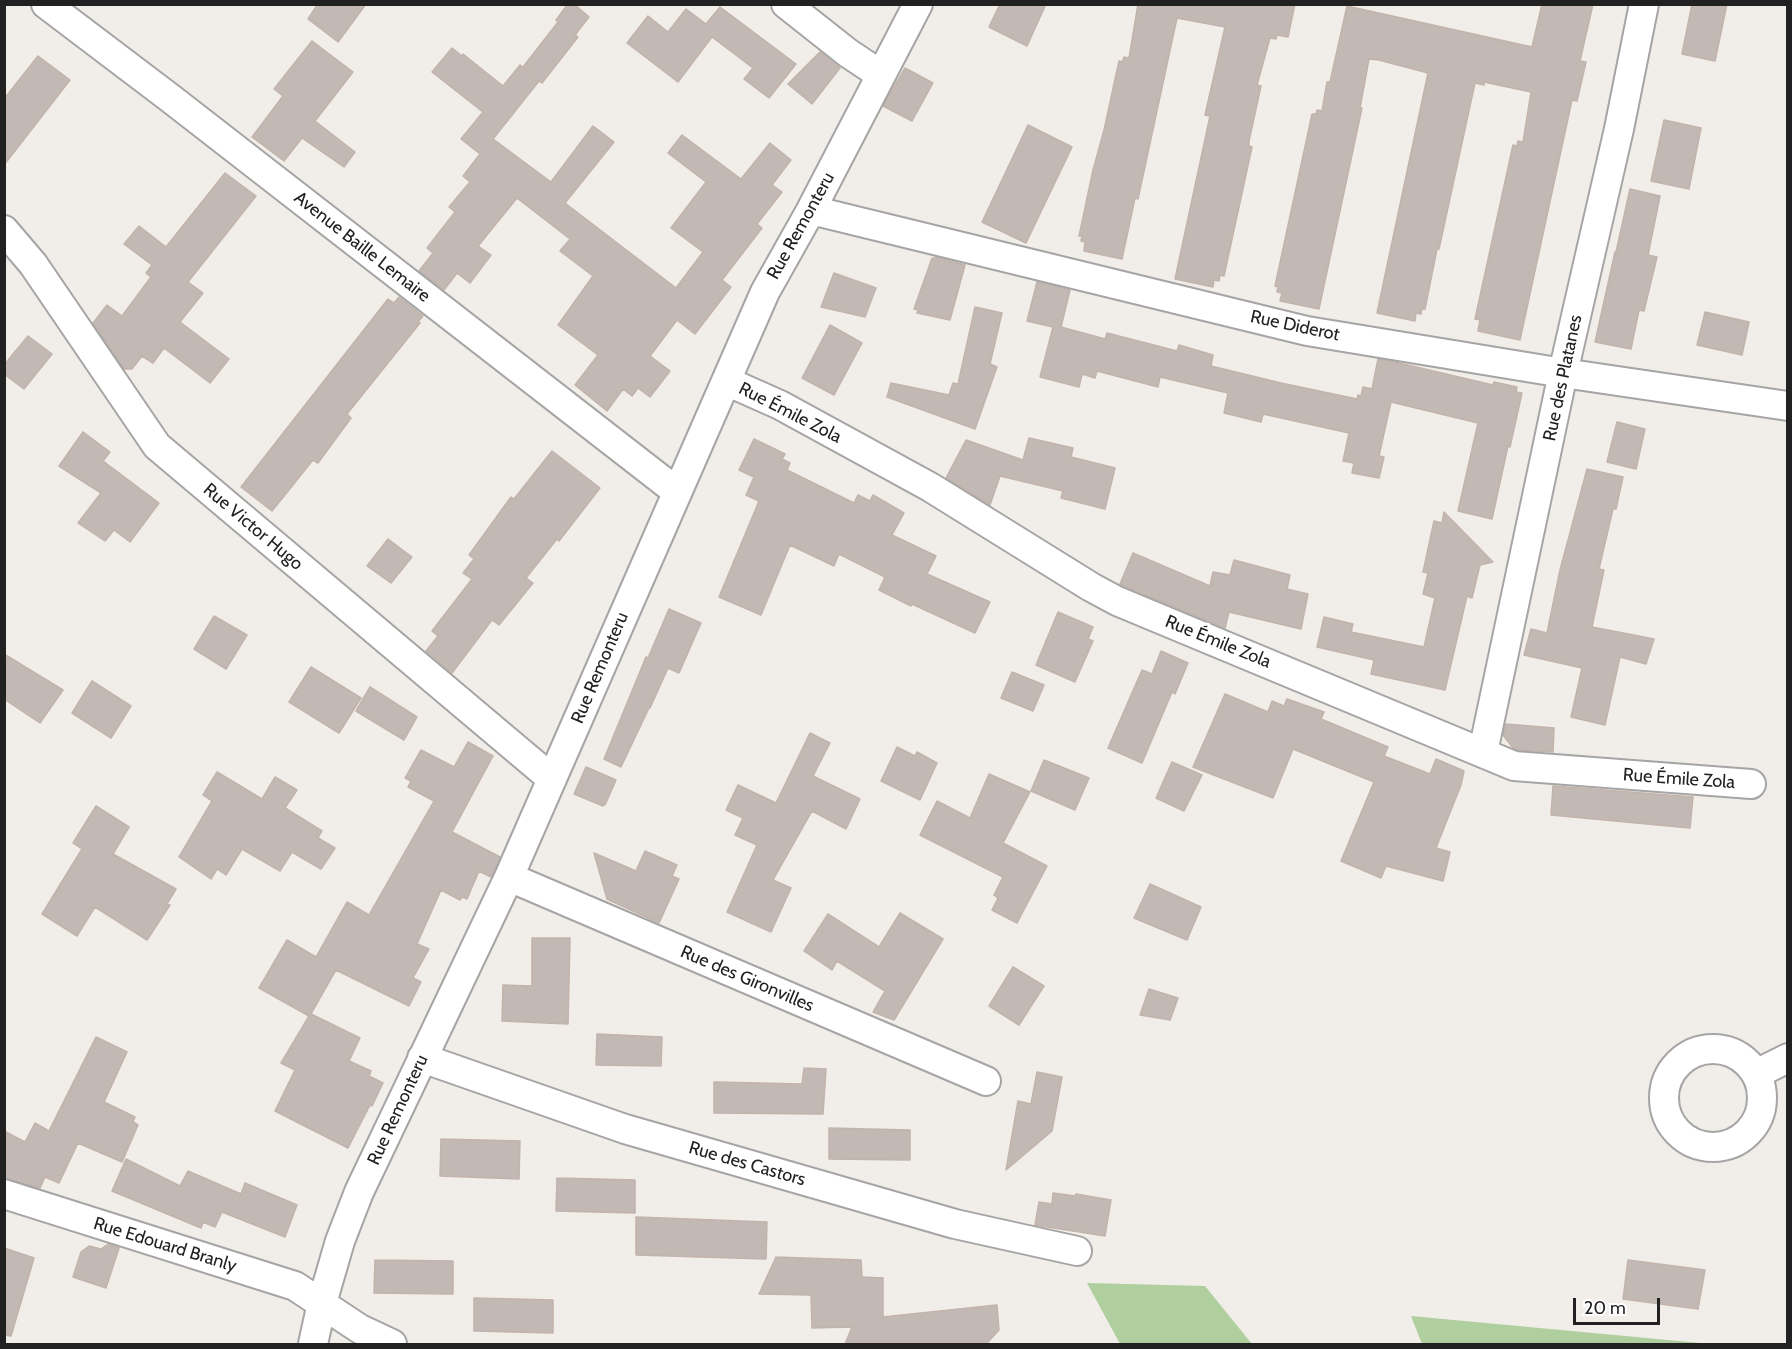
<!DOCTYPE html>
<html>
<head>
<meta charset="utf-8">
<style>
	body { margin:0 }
	#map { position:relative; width:1792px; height:1349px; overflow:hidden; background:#f1ede8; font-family:Cabin,sans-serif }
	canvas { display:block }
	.frame { position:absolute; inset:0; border:6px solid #212121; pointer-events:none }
	.scale { position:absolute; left:1573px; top:1298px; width:87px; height:27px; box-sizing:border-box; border:3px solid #212121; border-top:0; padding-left:8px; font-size:18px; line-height:21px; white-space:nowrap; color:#212121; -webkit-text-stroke:4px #fff; paint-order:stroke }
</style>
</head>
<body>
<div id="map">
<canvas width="1792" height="1349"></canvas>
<div class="frame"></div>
<div class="scale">20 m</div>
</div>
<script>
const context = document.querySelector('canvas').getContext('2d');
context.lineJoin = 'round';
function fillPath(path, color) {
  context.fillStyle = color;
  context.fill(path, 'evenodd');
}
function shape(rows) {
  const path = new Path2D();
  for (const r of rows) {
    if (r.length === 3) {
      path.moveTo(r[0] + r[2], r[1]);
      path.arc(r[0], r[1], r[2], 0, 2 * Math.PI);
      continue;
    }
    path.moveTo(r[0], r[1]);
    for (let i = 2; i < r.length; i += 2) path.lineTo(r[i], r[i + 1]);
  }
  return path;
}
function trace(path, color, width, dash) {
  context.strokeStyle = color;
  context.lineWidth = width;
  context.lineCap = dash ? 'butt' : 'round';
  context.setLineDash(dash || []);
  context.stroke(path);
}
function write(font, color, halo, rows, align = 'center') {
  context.font = font + ' Cabin,sans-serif';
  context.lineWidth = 6;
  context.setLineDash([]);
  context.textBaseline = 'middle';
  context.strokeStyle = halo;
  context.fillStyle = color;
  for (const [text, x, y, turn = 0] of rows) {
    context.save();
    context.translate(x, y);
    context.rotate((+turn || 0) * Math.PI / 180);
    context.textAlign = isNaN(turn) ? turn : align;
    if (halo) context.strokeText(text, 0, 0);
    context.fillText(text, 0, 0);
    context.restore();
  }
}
fillPath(shape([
	[1087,1283,1205,1286,1252,1344,1120,1344],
	[1411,1316,1711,1344,1422,1344]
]), '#b0cf9e');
const building = shape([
	[318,4,366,4,338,42,308,19,318,4],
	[568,4,574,4,589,17,575,35,573,33,578,37,542,83,539,81,493,139,551,182,593,126,614,142,565,203,676,288,703,252,671,228,706,182,668,153,682,135,741,179,770,143,791,160,772,185,782,192,757,224,762,228,722,280,731,287,695,334,677,320,650,356,670,371,650,397,638,388,632,396,623,389,607,411,575,385,598,355,558,325,593,276,560,251,570,239,517,198,478,246,491,255,470,283,457,273,444,290,419,271,433,253,427,248,455,212,449,207,470,182,463,176,480,154,461,139,483,112,432,72,452,48,462,56,463,54,503,86,520,65,532,74,523,67,558,22,556,20,568,4],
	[1000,4,1046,4,1027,46,989,27,1000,4],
	[1138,4,1295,4,1288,37,1277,35,1276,39,1270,38,1257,85,1261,86,1249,141,1249,146,1252,147,1224,276,1220,275,1219,281,1214,280,1213,287,1175,279,1210,116,1205,115,1225,27,1177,18,1138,199,1135,198,1122,259,1084,251,1085,242,1081,241,1082,236,1079,236,1093,170,1104,130,1119,61,1122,62,1124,57,1129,58,1138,4],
	[1542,4,1593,4,1580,61,1586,62,1577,101,1572,100,1520,340,1478,331,1480,320,1475,319,1513,145,1517,146,1518,141,1523,142,1531,92,1484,82,1484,85,1475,83,1439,249,1437,249,1425,309,1422,309,1421,314,1416,313,1415,321,1377,313,1428,73,1379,60,1369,59,1360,108,1362,108,1319,309,1280,301,1282,293,1277,292,1278,287,1275,286,1312,114,1316,114,1317,110,1322,111,1327,82,1330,82,1347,6,1532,47,1542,4],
	[1692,4,1727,4,1715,61,1682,54,1692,4],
	[720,7,796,64,769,98,744,79,753,68,712,37,678,82,627,43,648,16,668,32,686,9,706,24,720,7],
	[312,41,353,72,315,121,355,152,344,167,302,138,284,161,252,137,283,96,274,89,312,41],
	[820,52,840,68,812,104,788,84,820,52],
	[38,56,70,80,4,165,4,99,38,56],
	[905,68,933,83,912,121,883,106,905,68],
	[1664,120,1701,128,1689,189,1651,181,1664,120],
	[1028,125,1072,147,1026,243,982,222,1028,125],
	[225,173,256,196,188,282,203,293,180,322,229,359,210,383,164,348,153,363,142,356,132,369,124,369,93,323,107,305,122,316,151,277,146,273,152,265,124,244,139,226,166,247,225,173],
	[1630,189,1660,196,1648,255,1657,257,1644,311,1639,310,1631,349,1595,342,1615,252,1616,252,1630,189],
	[935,257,965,265,950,320,917,313,918,310,914,309,932,258,934,259,935,257],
	[834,273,876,288,865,317,821,307,834,273],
	[1037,282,1070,290,1061,327,1105,339,1107,333,1177,351,1179,345,1213,355,1211,366,1281,383,1357,399,1358,395,1361,396,1363,387,1372,389,1378,359,1399,363,1493,385,1494,382,1517,387,1516,392,1522,393,1510,447,1508,446,1492,519,1458,511,1478,423,1391,402,1379,456,1384,457,1379,478,1352,473,1354,463,1343,461,1349,433,1263,414,1261,422,1224,413,1228,393,1160,377,1158,387,1097,371,1095,378,1082,374,1079,387,1040,377,1053,327,1027,321,1037,282],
	[399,297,423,316,418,322,420,323,347,414,351,418,318,463,313,460,272,511,241,487,388,299,394,303,399,297],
	[975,307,1002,313,990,364,997,367,975,429,887,397,891,383,949,395,953,383,958,384,975,307],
	[1705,312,1749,322,1742,355,1697,345,1705,312],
	[830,325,862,343,834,395,802,378,830,325],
	[28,336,52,354,24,389,4,374,4,365,28,336],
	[1617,422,1645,429,1636,469,1607,462,1617,422],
	[83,432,110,452,103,461,159,503,130,542,114,530,105,541,78,523,101,493,59,466,83,432],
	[1029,438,1073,448,1071,457,1115,468,1105,509,1061,498,1063,491,1000,476,990,505,946,478,966,440,1023,460,1029,438],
	[754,439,785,454,782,459,790,463,787,470,854,503,858,495,870,501,873,495,904,513,892,535,936,556,927,574,990,602,975,633,912,604,911,606,879,590,885,577,839,554,834,566,790,545,761,615,719,597,759,501,746,495,754,477,739,470,754,439],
	[552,451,600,488,559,541,557,539,526,578,533,583,499,625,492,620,452,673,426,651,438,636,432,631,472,579,463,573,474,559,469,555,511,497,514,499,552,451],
	[1587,469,1623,477,1616,509,1613,509,1599,569,1604,570,1592,627,1654,639,1646,664,1620,657,1605,725,1571,717,1582,668,1524,655,1531,629,1547,633,1560,570,1587,469],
	[1444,512,1493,562,1480,565,1472,598,1467,596,1445,690,1371,674,1374,660,1317,647,1324,617,1353,624,1351,632,1424,647,1435,598,1423,594,1428,573,1423,572,1434,521,1442,523,1444,512],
	[388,539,412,557,391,583,367,566,388,539],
	[1133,553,1210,586,1213,572,1230,575,1234,560,1290,575,1287,589,1308,594,1301,629,1229,612,1225,628,1124,586,1120,584,1133,553],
	[669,609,701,623,679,673,668,668,650,708,649,708,621,767,604,759,646,657,648,658,669,609],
	[1058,612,1093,627,1088,639,1093,641,1075,682,1036,665,1058,612],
	[214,616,247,635,226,669,194,649,214,616],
	[1161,651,1188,663,1175,694,1172,692,1142,763,1108,748,1142,670,1152,674,1161,651],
	[4,654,63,690,40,723,4,699,4,654],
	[311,667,361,698,339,733,289,702,311,667],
	[1012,672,1044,685,1033,711,1001,698,1012,672],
	[92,681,131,706,111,738,72,713,92,681],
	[370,687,417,717,404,740,356,711,370,687],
	[1225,694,1268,712,1272,701,1284,706,1287,699,1324,712,1321,719,1388,747,1384,756,1430,774,1436,759,1464,771,1461,785,1436,848,1450,852,1443,881,1386,866,1381,878,1341,861,1374,782,1293,749,1273,798,1193,767,1225,694],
	[1506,724,1554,728,1553,752,1518,750,1513,748,1503,735,1506,724],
	[810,733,830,743,813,776,860,799,846,829,812,811,773,880,791,888,771,932,727,912,757,845,735,835,743,818,726,810,738,785,776,803,810,733],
	[468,742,493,756,452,832,500,857,491,877,479,871,467,899,462,897,460,900,441,890,417,944,429,949,413,978,421,982,409,1006,336,970,311,1014,360,1038,349,1061,371,1071,369,1076,383,1083,372,1106,370,1105,348,1148,275,1111,295,1070,281,1063,309,1016,259,988,287,940,316,957,347,902,369,915,434,801,408,787,411,781,405,778,421,750,454,767,468,742],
	[897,747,915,756,917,752,937,763,920,800,881,781,897,747],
	[1044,760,1089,778,1075,810,1031,791,1044,760],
	[1172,762,1202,775,1184,811,1156,798,1172,762],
	[586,767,616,780,605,805,604,804,603,806,574,794,586,767],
	[217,772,262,799,275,777,297,790,285,808,322,831,318,838,335,848,321,869,292,852,280,871,242,849,226,875,217,869,211,879,179,857,212,801,203,795,217,772],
	[989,774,1030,792,1003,843,1047,866,1017,923,992,910,998,898,994,895,1003,877,920,835,937,801,970,818,989,774],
	[1553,786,1693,797,1690,828,1551,815,1553,786],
	[96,806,129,827,113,854,176,889,167,904,170,905,147,940,95,907,77,936,42,914,82,849,73,843,96,806],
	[645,851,677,865,672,876,679,879,659,923,607,899,594,853,636,871,645,851],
	[1150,884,1201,907,1187,940,1134,918,1150,884],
	[900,913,943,939,894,1020,873,1012,885,991,837,961,832,970,804,951,828,914,879,947,900,913],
	[532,938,570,938,568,1024,502,1021,503,985,532,986,532,938],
	[1013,967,1044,986,1019,1025,989,1006,1013,967],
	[1149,989,1178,998,1170,1020,1140,1015,1149,989],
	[597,1034,662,1037,661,1066,596,1065,597,1034],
	[96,1037,127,1052,104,1102,135,1117,133,1122,138,1125,122,1162,78,1143,59,1183,45,1177,40,1188,4,1178,4,1131,25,1142,35,1123,49,1131,96,1037],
	[804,1068,826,1069,823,1114,714,1113,714,1082,802,1084,804,1068],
	[1037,1072,1062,1077,1052,1131,1006,1170,1018,1101,1031,1104,1037,1072],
	[829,1128,910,1130,910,1160,829,1159,829,1128],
	[441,1139,520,1141,519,1179,440,1176,441,1139],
	[126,1159,180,1186,188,1171,241,1194,245,1183,297,1205,285,1237,222,1212,215,1227,203,1222,201,1228,112,1191,126,1159],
	[557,1178,635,1180,635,1213,556,1211,557,1178],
	[1053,1193,1075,1196,1076,1194,1111,1200,1105,1236,1035,1225,1039,1202,1052,1204,1053,1193],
	[636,1217,767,1222,766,1259,636,1255,636,1217],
	[108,1244,119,1248,106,1288,73,1277,81,1252,89,1246,101,1249,108,1244],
	[4,1248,34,1258,11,1336,4,1335,4,1248],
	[776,1257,861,1260,862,1277,883,1278,883,1317,997,1305,999,1330,987,1343,976,1344,845,1344,852,1327,812,1328,811,1295,759,1294,776,1257],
	[375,1260,453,1261,453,1294,374,1293,375,1260],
	[1628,1260,1705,1270,1698,1309,1623,1299,1628,1260],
	[474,1298,553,1300,553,1333,474,1331,474,1298]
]);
fillPath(building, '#c2b9b4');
trace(building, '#c2b3ab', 1.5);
const street = shape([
	[46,4,170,98,676,491],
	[786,4,848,53,881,75],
	[811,210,1307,331,1563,373,1788,406],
	[4,230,33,264,157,446,552,779],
	[726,381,780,405,930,487,1091,587,1117,601,1514,766,1751,784],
	[1483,752,1563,373,1619,129,1644,4],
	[509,877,986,1081],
	[1713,1098,49],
	[422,1058,625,1129,955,1224,1077,1251],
	[1756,1074,1788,1058],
	[4,1194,295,1286,360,1329,392,1344],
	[313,1344,322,1303,340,1241,359,1192,509,877,765,292,811,210,918,4]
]);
trace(street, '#a5a5a5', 32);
trace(street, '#fff', 28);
write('18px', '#212121', '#fff', [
	["Rue Remonteru",801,226,-61],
	["Avenue Baille Lemaire",362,247,38],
	["Rue Diderot",1295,326,12],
	["Rue des Platanes",1563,378,-78],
	["Rue Émile Zola",790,413,27],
	["Rue Victor Hugo",253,527,40],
	["Rue Émile Zola",1218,642,22],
	["Rue Remonteru",600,668,-67],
	["Rue Émile Zola",1679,779,4],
	["Rue des Gironvilles",747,979,23],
	["Rue Remonteru",398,1110,-65],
	["Rue des Castors",747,1164,16],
	["Rue Edouard Branly",165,1245,17]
]);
</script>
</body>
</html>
